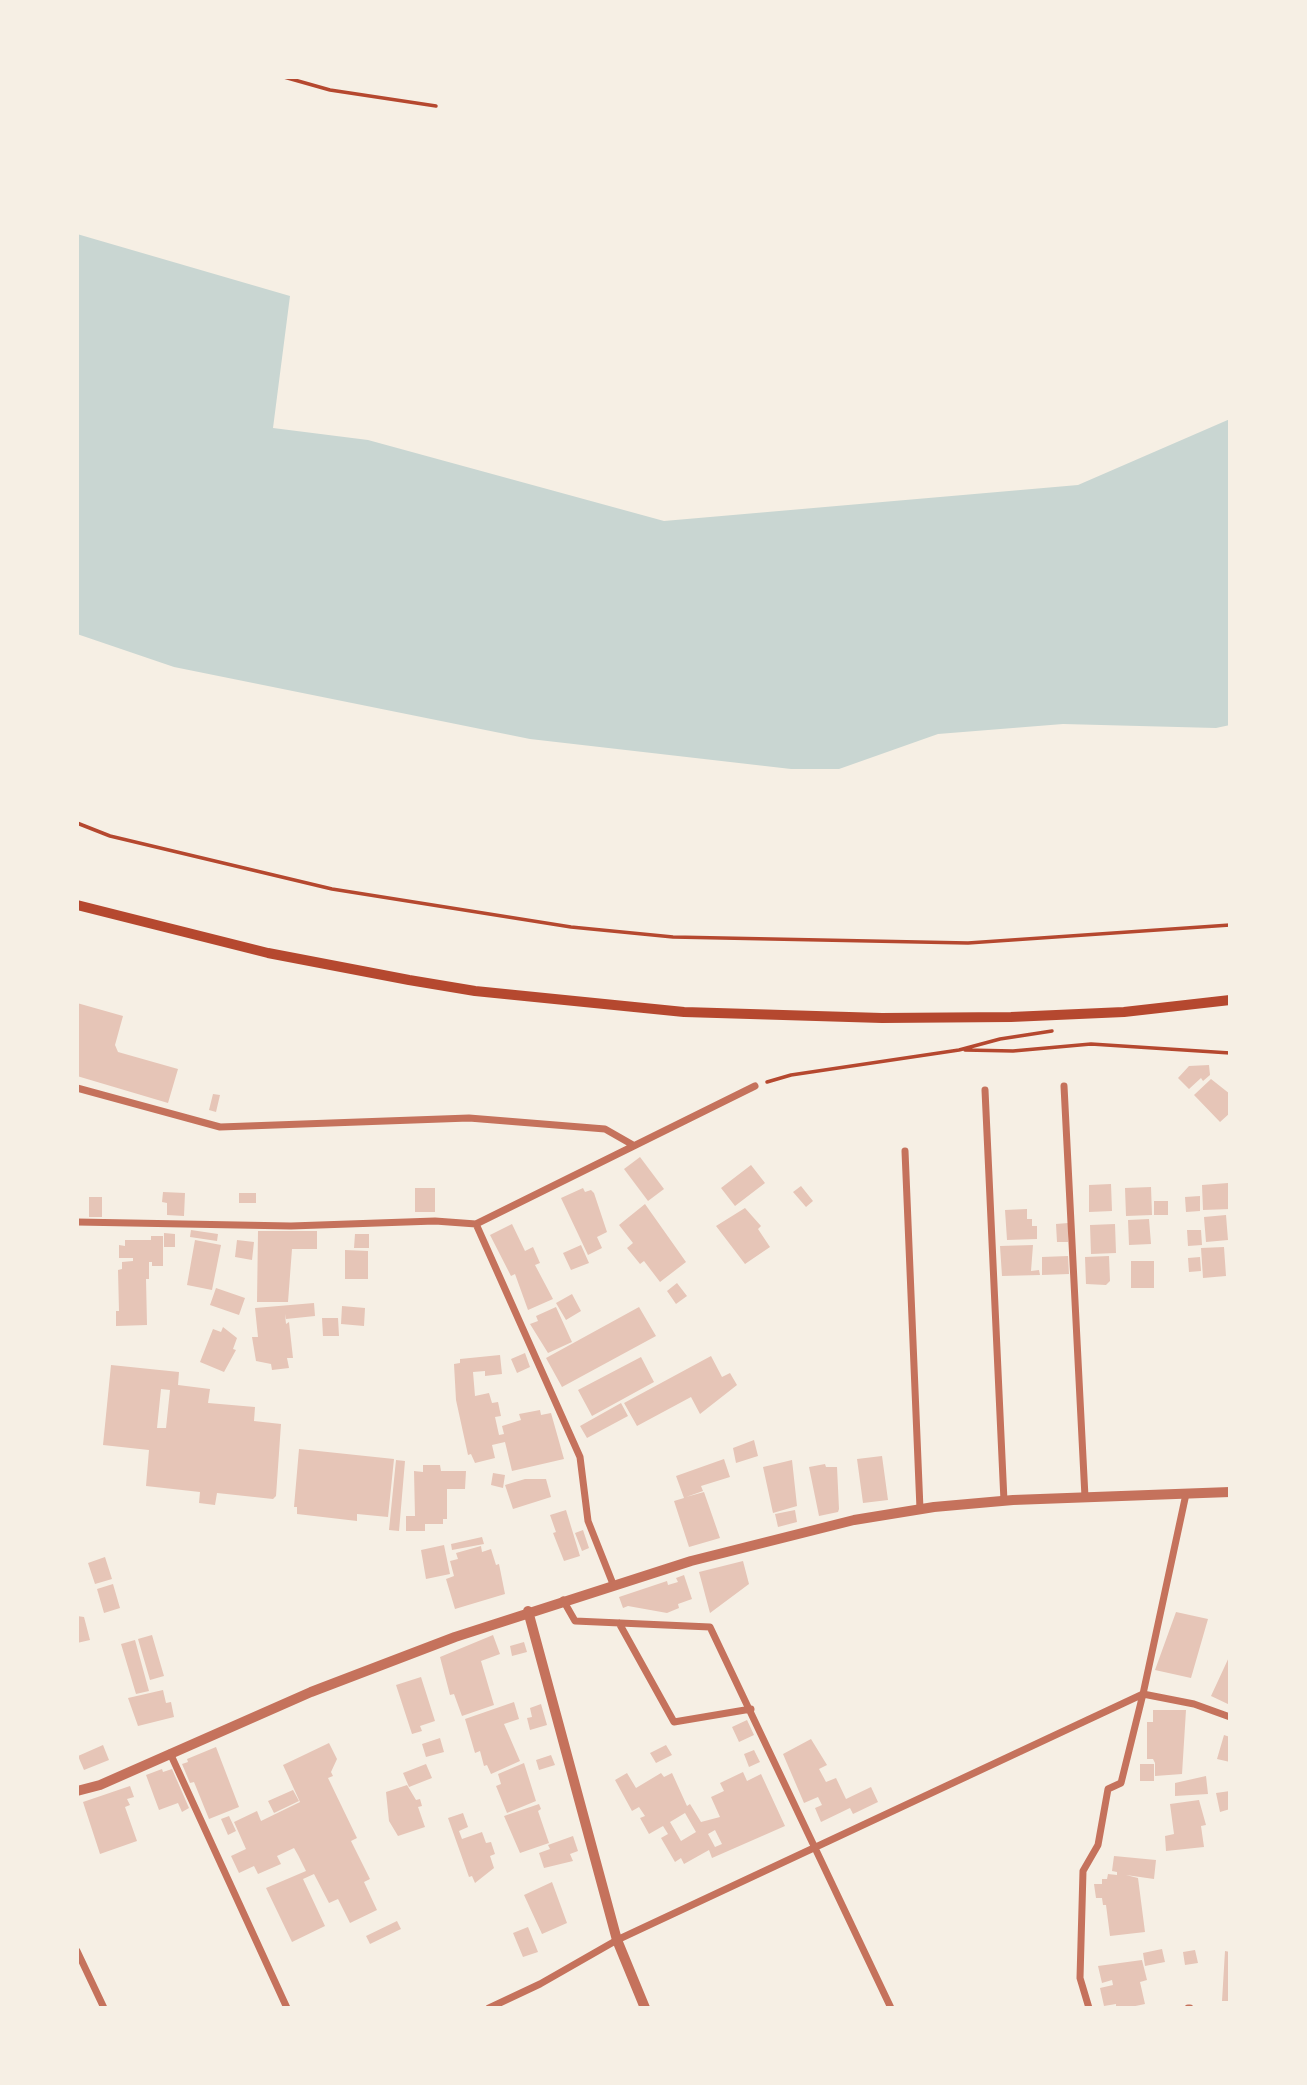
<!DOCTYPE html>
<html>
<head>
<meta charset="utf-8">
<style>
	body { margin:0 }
	#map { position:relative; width:1307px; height:2085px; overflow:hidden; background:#f6efe4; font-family:"Asap Condensed",sans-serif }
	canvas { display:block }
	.frame { position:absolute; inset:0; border:79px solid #f6efe4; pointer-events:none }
</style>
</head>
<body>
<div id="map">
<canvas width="1307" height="2085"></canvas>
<div class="frame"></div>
</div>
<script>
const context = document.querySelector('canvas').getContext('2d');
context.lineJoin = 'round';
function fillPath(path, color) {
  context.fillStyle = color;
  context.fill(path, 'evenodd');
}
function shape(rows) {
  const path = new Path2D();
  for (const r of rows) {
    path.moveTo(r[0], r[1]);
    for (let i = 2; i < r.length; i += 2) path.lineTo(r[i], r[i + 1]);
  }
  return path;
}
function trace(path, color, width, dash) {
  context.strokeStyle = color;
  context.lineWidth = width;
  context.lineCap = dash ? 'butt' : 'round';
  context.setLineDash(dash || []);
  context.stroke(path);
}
fillPath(shape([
	[77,234,290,296,273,428,368,440,664,521,1078,485,1230,419,1230,725,1216,728,1063,724,938,734,839,769,791,769,530,739,174,667,77,634]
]), '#c9d6d2');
fillPath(shape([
	[77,1003,123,1016,115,1045,118,1052,178,1069,168,1103,77,1076],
	[1209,1065,1210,1075,1203,1081,1201,1078,1189,1089,1178,1078,1189,1066],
	[1211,1079,1230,1094,1230,1113,1220,1122,1194,1095],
	[213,1094,220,1095,216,1112,209,1110],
	[640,1157,664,1189,648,1201,624,1169],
	[751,1165,765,1183,735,1206,721,1188],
	[1228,1183,1230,1209,1203,1210,1202,1185],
	[1111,1184,1112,1211,1089,1212,1089,1185],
	[801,1186,813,1201,806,1207,793,1192],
	[1151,1187,1152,1215,1126,1216,1125,1188],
	[415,1188,435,1188,435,1212,415,1212],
	[583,1188,585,1192,591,1190,594,1193,607,1232,597,1237,602,1248,588,1255,561,1198],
	[163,1192,185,1193,184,1216,167,1215,167,1203,162,1202],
	[239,1193,256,1193,256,1203,239,1203],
	[1200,1196,1200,1211,1186,1212,1185,1197],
	[89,1197,102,1197,102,1217,89,1217],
	[1154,1201,1168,1201,1168,1215,1154,1215],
	[645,1204,686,1262,660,1282,644,1261,640,1264,627,1248,633,1243,619,1225],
	[745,1208,761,1226,758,1229,770,1247,745,1264,716,1226],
	[1027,1209,1027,1219,1032,1219,1032,1226,1037,1226,1037,1239,1007,1240,1005,1210],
	[1226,1215,1228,1240,1206,1242,1204,1217],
	[1149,1219,1151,1244,1129,1245,1128,1220],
	[1068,1223,1068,1242,1057,1242,1056,1224],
	[512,1224,525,1251,533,1247,540,1263,535,1265,553,1299,528,1310,515,1274,511,1276,490,1235],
	[1115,1224,1116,1253,1091,1254,1090,1225],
	[191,1230,218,1234,217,1241,190,1237],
	[1187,1230,1201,1230,1202,1245,1188,1246],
	[258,1231,317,1231,317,1249,292,1249,288,1302,257,1302],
	[164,1233,175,1234,175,1247,164,1247],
	[355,1234,369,1234,369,1248,354,1248],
	[151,1236,163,1236,163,1266,152,1266,152,1262,149,1262,149,1279,146,1279,147,1325,116,1326,116,1311,119,1311,118,1270,122,1269,122,1262,133,1261,133,1258,119,1258,119,1245,125,1246,125,1240,151,1240],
	[195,1240,221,1245,212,1290,187,1285],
	[237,1240,254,1242,252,1260,235,1257],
	[581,1245,589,1263,571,1270,563,1253],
	[1033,1245,1031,1271,1039,1270,1040,1275,1002,1276,1000,1246],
	[1224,1247,1226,1276,1203,1278,1201,1248],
	[345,1250,368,1251,368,1279,345,1279],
	[1068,1256,1069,1274,1042,1275,1042,1257],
	[1109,1256,1110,1281,1106,1285,1086,1284,1085,1257],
	[1200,1257,1201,1271,1189,1272,1188,1258],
	[1131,1261,1154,1261,1154,1288,1131,1288],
	[677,1283,687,1296,676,1304,667,1291],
	[216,1288,245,1298,239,1315,210,1305],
	[572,1294,581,1311,566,1320,556,1303],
	[314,1303,315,1316,286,1319,285,1314,286,1324,289,1322,293,1358,287,1358,289,1368,272,1370,271,1364,256,1361,252,1337,258,1337,255,1308],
	[342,1306,365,1308,364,1326,341,1324],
	[556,1307,572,1342,548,1353,530,1324,538,1321,536,1316],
	[639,1307,656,1336,562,1387,546,1358],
	[322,1318,338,1318,339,1336,323,1336],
	[223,1327,237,1338,233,1349,236,1350,224,1372,200,1362,213,1329,221,1332],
	[525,1353,530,1367,517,1373,511,1359],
	[500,1355,502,1374,485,1376,485,1371,473,1372,475,1396,489,1393,492,1403,498,1402,501,1416,495,1417,499,1435,504,1434,502,1426,521,1420,519,1414,540,1410,541,1415,551,1413,564,1459,512,1471,505,1442,492,1445,495,1458,475,1463,471,1454,468,1455,456,1400,454,1364,460,1363,460,1359],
	[711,1356,722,1377,730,1373,737,1385,700,1414,691,1397,637,1426,624,1403],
	[641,1357,654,1382,592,1416,578,1390],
	[111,1365,179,1372,178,1385,210,1389,208,1403,255,1407,254,1421,281,1424,276,1496,273,1499,217,1493,215,1505,199,1503,200,1492,146,1486,149,1450,103,1445],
	[161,1389,170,1390,166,1428,157,1428],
	[621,1403,628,1416,587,1438,580,1426],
	[754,1440,758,1456,736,1463,733,1448],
	[299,1449,394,1459,388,1517,357,1514,357,1521,297,1514,297,1507,294,1507],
	[882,1456,888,1500,863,1503,857,1459],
	[724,1459,730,1477,701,1486,703,1491,686,1497,704,1492,720,1538,689,1547,674,1501,684,1498,676,1476],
	[396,1460,405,1461,399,1531,389,1530],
	[792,1460,797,1506,773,1513,763,1467],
	[825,1464,826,1467,837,1467,839,1509,838,1512,819,1516,809,1467],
	[423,1465,440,1465,441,1471,466,1471,465,1489,447,1489,447,1519,443,1519,443,1524,425,1524,425,1531,406,1531,406,1516,415,1516,414,1471,423,1472],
	[493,1473,505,1475,503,1488,491,1485],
	[525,1479,546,1479,551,1497,513,1509,505,1485],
	[566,1510,580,1556,564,1561,553,1533,556,1532,550,1515],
	[795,1510,797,1522,778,1527,775,1514],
	[583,1530,589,1548,582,1551,575,1533],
	[482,1537,484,1544,452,1550,451,1544],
	[444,1545,450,1574,426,1579,421,1550],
	[481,1546,482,1552,491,1549,496,1565,499,1564,505,1594,455,1609,446,1579,454,1576,450,1561,458,1559,456,1553],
	[105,1557,112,1579,95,1584,88,1563],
	[743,1561,749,1584,710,1613,699,1572],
	[684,1575,692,1599,678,1604,679,1608,667,1613,628,1606,623,1608,619,1597,667,1581,668,1585,678,1582,676,1578],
	[113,1584,120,1608,104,1613,97,1589],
	[1176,1612,1208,1619,1191,1678,1155,1670],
	[77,1616,84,1617,90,1640,77,1643],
	[152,1635,164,1676,150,1680,138,1639],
	[493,1635,500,1654,481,1661,494,1705,462,1716,454,1694,450,1695,440,1657],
	[135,1640,149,1691,136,1694,121,1644],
	[524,1642,527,1652,512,1656,510,1646],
	[1230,1655,1230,1705,1211,1696],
	[421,1677,435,1721,420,1726,422,1731,412,1734,396,1685],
	[163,1690,166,1703,171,1702,174,1717,138,1726,128,1698],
	[514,1702,519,1719,504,1724,520,1761,491,1774,487,1765,484,1766,480,1751,475,1753,465,1719],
	[541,1704,547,1725,530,1730,527,1718,532,1717,530,1708],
	[1153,1710,1186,1710,1182,1774,1155,1776,1155,1763,1153,1759,1147,1759,1147,1722,1153,1722],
	[747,1720,754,1735,739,1742,732,1727],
	[1224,1735,1230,1737,1230,1762,1217,1759],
	[440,1738,444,1752,426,1757,422,1744],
	[811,1739,827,1765,819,1769,826,1782,836,1778,846,1799,871,1787,878,1802,853,1814,850,1808,821,1822,815,1808,822,1805,818,1797,804,1803,783,1754],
	[329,1743,337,1759,331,1772,333,1776,328,1778,357,1838,351,1841,370,1879,364,1882,377,1910,350,1923,338,1899,329,1903,314,1874,303,1879,325,1926,292,1942,266,1888,306,1871,298,1855,294,1848,277,1856,281,1864,258,1874,254,1866,239,1873,231,1856,246,1849,234,1822,257,1811,261,1821,300,1802,283,1765],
	[103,1745,109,1760,84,1770,78,1756],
	[666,1745,672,1755,656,1763,650,1753],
	[216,1747,239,1807,209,1819,194,1782,190,1783,182,1764,188,1762,187,1759],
	[754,1750,760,1762,749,1767,744,1754],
	[551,1755,555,1765,539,1770,536,1760],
	[524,1763,536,1801,507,1813,496,1786,501,1784,498,1774],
	[426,1764,432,1778,409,1787,403,1773],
	[1140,1764,1154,1764,1154,1781,1140,1781],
	[162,1769,163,1772,172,1769,189,1808,182,1812,178,1803,159,1810,146,1775],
	[743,1772,747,1781,761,1774,785,1826,712,1858,709,1850,684,1864,681,1858,675,1862,661,1838,668,1834,663,1826,649,1834,640,1818,645,1816,639,1807,632,1811,615,1780,627,1773,636,1788,661,1773,664,1777,672,1773,687,1806,690,1804,701,1822,720,1817,711,1797,724,1791,720,1783],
	[685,1813,696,1832,681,1841,670,1822],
	[715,1830,722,1844,715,1847,708,1834],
	[1206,1776,1208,1794,1175,1796,1175,1783],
	[407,1785,416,1800,420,1799,422,1806,418,1807,425,1827,398,1836,389,1821,386,1792],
	[130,1786,134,1797,127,1799,130,1805,125,1807,137,1841,100,1854,83,1802],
	[293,1790,299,1801,274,1813,268,1801],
	[1230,1791,1230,1809,1220,1812,1216,1793],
	[1199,1800,1206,1825,1201,1826,1204,1847,1166,1851,1165,1836,1174,1834,1170,1804],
	[539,1804,541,1809,538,1811,549,1843,520,1853,504,1816],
	[463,1813,468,1827,459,1831,462,1839,482,1832,486,1843,491,1842,495,1854,490,1856,494,1868,475,1883,472,1876,469,1877,448,1818],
	[229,1816,236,1831,228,1835,221,1819],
	[573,1836,578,1851,570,1854,573,1861,544,1868,539,1853,550,1849,548,1845],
	[1114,1856,1156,1860,1154,1879,1126,1875,1138,1878,1145,1932,1110,1936,1106,1905,1103,1905,1102,1898,1096,1898,1094,1884,1102,1884,1102,1879,1107,1879,1108,1874,1117,1875,1117,1872,1112,1871],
	[552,1882,567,1923,542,1934,524,1895],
	[397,1921,401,1929,370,1944,366,1936],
	[528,1927,538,1952,523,1957,513,1933],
	[1162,1949,1165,1962,1145,1966,1143,1953],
	[1195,1950,1198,1963,1185,1965,1183,1952],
	[1225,1951,1230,1952,1230,2001,1222,2001],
	[1142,1960,1147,1980,1140,1982,1145,2004,1126,2008,1116,2008,1116,2004,1104,2006,1100,1988,1113,1985,1112,1980,1102,1983,1098,1966]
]), '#e6c5b7');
trace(shape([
	[284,77,330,90,436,106],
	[77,823,110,836,332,889,571,927,673,937,968,943,1230,925],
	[965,1050,1013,1051,1091,1044,1230,1053],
	[767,1082,791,1075,959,1050,1000,1039,1052,1031]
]), '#b5482f', 3.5);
trace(shape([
	[1064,1086,1085,1497],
	[77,1088,220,1127,469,1118,605,1129,633,1145],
	[985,1090,1004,1501],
	[905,1151,920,1509],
	[77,1222,291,1226,435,1221,476,1224,755,1086],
	[476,1224,580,1457,588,1521,613,1584],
	[563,1600,575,1621,710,1627,891,2008],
	[619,1623,674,1722,751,1709],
	[170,1753,287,2008],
	[77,1951,104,2008],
	[489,2008,540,1984,617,1940,1143,1694,1186,1494],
	[1089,2008,1080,1978,1083,1871,1098,1845,1108,1789,1121,1783,1143,1694,1194,1704,1230,1717],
	[1188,2008,1190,2008]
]), '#c5725c', 7);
trace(shape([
	[528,1611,617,1940,645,2008],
	[77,1791,100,1785,311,1692,455,1637,691,1561,854,1520,934,1507,1013,1500,1230,1492]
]), '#c5725c', 10);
trace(shape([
	[77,905,268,953,409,980,475,991,684,1012,882,1018,1011,1017,1124,1012,1230,1000]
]), '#b5482f', 10);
</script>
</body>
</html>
